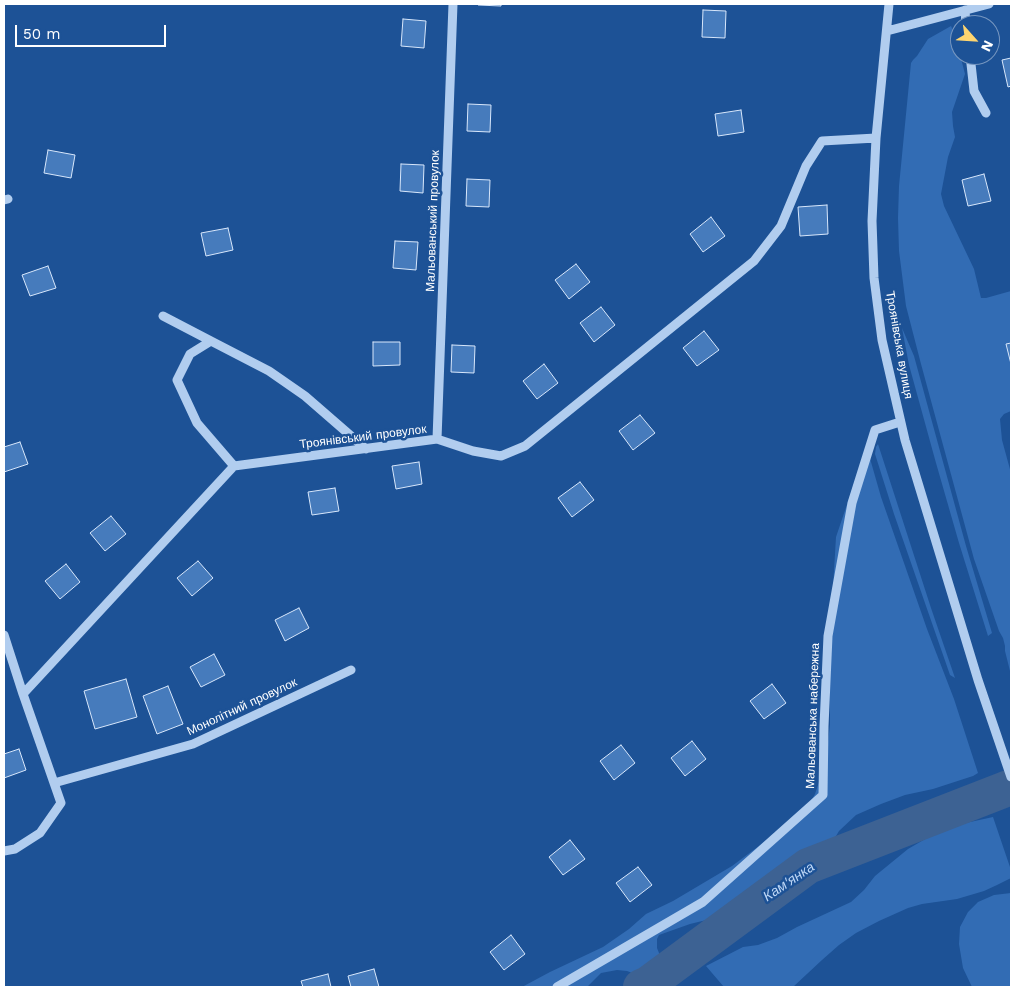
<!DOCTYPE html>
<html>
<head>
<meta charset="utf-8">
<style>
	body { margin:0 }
	#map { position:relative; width:1015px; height:991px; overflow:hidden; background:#1d5296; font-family:"Work Sans",sans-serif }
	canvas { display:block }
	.frame { position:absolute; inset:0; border:5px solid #fff; pointer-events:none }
	.north { position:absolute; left:950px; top:15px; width:50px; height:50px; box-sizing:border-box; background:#1d5296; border:1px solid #7797c0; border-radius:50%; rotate:116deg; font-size:14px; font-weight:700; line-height:20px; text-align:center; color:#fff }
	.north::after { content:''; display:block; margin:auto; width:18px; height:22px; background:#fed570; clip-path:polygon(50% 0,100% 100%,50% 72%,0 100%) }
	.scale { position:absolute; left:15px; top:25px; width:151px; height:22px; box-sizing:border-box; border:2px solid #fff; border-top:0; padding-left:6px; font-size:15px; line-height:18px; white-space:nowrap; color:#fff; -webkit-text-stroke:4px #1d5296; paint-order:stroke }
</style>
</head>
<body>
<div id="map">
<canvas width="1015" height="991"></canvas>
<div class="frame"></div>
<div class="north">N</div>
<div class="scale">50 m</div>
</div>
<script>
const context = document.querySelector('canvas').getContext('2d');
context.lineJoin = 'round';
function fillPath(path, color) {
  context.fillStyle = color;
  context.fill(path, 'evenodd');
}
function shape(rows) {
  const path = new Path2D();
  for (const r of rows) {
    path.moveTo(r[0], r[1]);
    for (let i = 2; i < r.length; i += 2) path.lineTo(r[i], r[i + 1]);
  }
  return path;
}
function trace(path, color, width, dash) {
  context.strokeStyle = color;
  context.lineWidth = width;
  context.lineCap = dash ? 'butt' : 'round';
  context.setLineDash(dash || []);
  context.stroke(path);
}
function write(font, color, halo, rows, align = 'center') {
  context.font = font + ' "Work Sans",sans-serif';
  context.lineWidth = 5;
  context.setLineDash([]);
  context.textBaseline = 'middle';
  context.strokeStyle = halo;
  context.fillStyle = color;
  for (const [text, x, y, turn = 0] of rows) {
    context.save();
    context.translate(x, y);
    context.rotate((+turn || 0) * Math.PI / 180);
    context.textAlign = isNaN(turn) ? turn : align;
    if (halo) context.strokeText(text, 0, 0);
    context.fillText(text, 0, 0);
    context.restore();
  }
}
fillPath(shape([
	[951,26,955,35,965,74,952,112,953,126,955,137,948,157,941,194,944,206,974,269,981,298,986,298,1011,291,1011,411,1004,414,1000,419,1002,440,1011,473,1011,675,1005,651,1005,646,1003,638,999,631,974,559,921,364,906,306,899,251,898,218,899,186,911,63,913,60,917,56,928,39],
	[902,328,914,356,966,546,992,633,988,636,959,543,936,463,909,365],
	[878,444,931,608,955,678,950,675,894,514,875,454,876,447],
	[869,455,881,497,927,629,954,699,978,773,973,776,933,789,905,795,881,804,856,815,839,831,830,846,818,875,807,887,778,893,764,898,743,911,690,924,659,935,657,939,657,948,659,953,659,960,655,967,645,974,635,974,627,971,617,970,601,973,587,987,522,987,550,972,603,947,629,929,646,914,673,901,732,866,791,822,810,803,815,794,826,761,830,724,830,639,836,537,862,460],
	[993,817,1011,870,1011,878,997,885,984,891,957,899,922,904,908,908,879,921,856,933,839,945,822,960,793,987,724,987,706,966,743,947,758,945,777,938,797,927,851,902,864,890,875,876,908,849,939,831,961,824],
	[1011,893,1011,987,972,987,963,968,959,944,960,927,968,912,978,902,994,895]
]), '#326cb4');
trace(shape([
	[641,987,648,984,808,866,1011,787]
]), '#3d6293', 36);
const building = shape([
	[478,4,501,4,501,6,478,5,478,4],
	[703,10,726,11,725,38,702,37,703,10],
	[403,19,426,21,424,48,401,46,403,19],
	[1011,58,1011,86,1008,87,1002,60,1011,58],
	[468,104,491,105,490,132,467,131,468,104],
	[741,110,744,132,718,136,715,114,741,110],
	[48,150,75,155,71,178,44,173,48,150],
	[401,164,424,165,423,193,400,191,401,164],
	[984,174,991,201,968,206,962,180,984,174],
	[467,179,490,180,489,207,466,206,467,179],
	[827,205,828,234,800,236,798,207,827,205],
	[711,217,725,236,703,252,690,234,711,217],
	[228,228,233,250,206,256,201,233,228,228],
	[395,241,418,242,416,270,393,268,395,241],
	[576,264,590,282,569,299,555,280,576,264],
	[48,266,56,288,30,296,22,275,48,266],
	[601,307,615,325,594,342,580,323,601,307],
	[704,331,719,350,697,366,683,348,704,331],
	[373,342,400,342,400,365,373,366,373,342],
	[1011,343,1011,364,1006,344,1011,343],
	[452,345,475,346,474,373,451,372,452,345],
	[544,364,558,383,537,399,523,381,544,364],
	[640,415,655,433,633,450,619,431,640,415],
	[20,442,28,464,4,472,4,447,20,442],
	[419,462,422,484,396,489,392,466,419,462],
	[580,482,594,500,572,517,558,498,580,482],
	[335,488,339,511,312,515,308,492,335,488],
	[111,516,126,534,105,551,90,533,111,516],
	[198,561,213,578,192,596,177,578,198,561],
	[66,564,80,582,60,599,45,581,66,564],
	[299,608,309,628,285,641,275,620,299,608],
	[214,654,225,675,201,687,190,667,214,654],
	[126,679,137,717,95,729,84,691,126,679],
	[772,684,786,703,764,719,750,701,772,684],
	[168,686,183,724,157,734,143,696,168,686],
	[692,741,706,759,685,776,671,758,692,741],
	[621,745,635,763,614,780,600,761,621,745],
	[19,749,26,770,4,778,4,754,19,749],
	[570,840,585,859,563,875,549,857,570,840],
	[638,867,652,885,630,902,616,883,638,867],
	[511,935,525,954,504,970,490,952,511,935],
	[374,969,379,987,351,987,348,976,374,969],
	[328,974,331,987,303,987,301,981,328,974]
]);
fillPath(building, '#467bbc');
trace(building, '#d8e7fb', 1);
trace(shape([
	[889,4,876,138,872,221,874,278,882,340,905,440,978,680,1011,777],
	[965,10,966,25],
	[887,31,989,4],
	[970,55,974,91,986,113],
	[4,200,8,199],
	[163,316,211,341],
	[437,439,453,4],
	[234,466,197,423,177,380,190,354,211,341,269,371,305,396,366,449],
	[4,635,23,694,61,803,40,833,15,849,4,851],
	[23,694,234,466,437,439,473,451,501,456,525,446,754,261,781,226,806,166,822,141,876,138],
	[54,783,193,744,351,670],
	[557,987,703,902,823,795,824,726,828,636,852,503,875,430,900,422]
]), '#b1cdef', 9);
write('12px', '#fff', '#1d5296', [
	["Мальованський провулок",433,221,-88],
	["Троянівська вулиця",899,345,80],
	["Троянівський провулок",363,437,-7],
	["Монолітний провулок",242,707,-25],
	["Мальованська набережна",813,716,-88]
]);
write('italic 14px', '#bed7f6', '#1d5296', [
	["Кам'янка",789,882,-34]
]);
</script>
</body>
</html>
